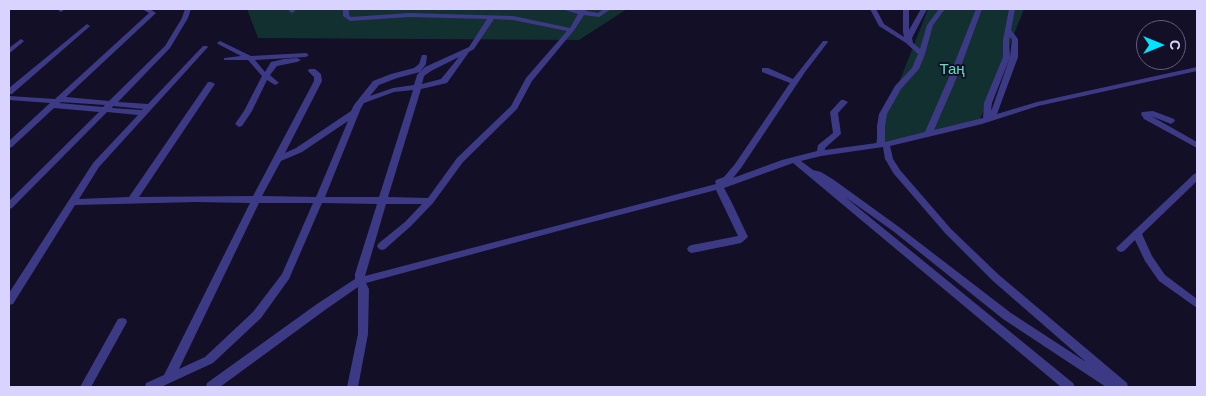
<!DOCTYPE html>
<html>
<head>
<meta charset="utf-8">
<style>
	body { margin:0 }
	#map { position:relative; width:1206px; height:396px; overflow:hidden; background:#130f26; font-family:Arial,sans-serif }
	canvas { display:block }
	.frame { position:absolute; inset:0; border:10px solid #d9d4ff; pointer-events:none }
	.north { position:absolute; left:1136px; top:20px; width:50px; height:50px; box-sizing:border-box; background:#130f26; border:1px solid #625e7d; border-radius:50%; rotate:90deg; font-size:14px; font-weight:700; line-height:20px; text-align:center; color:#d9d4ff }
	.north::after { content:''; display:block; margin:auto; width:18px; height:22px; background:#00e5ff; clip-path:polygon(50% 0,100% 100%,50% 72%,0 100%) }
</style>
</head>
<body>
<div id="map">
<canvas width="1206" height="396"></canvas>
<div class="frame"></div>
<div class="north">С</div>
</div>
<script>
const context = document.querySelector('canvas').getContext('2d');
context.lineJoin = 'round';
function fillPath(path, color) {
  context.fillStyle = color;
  context.fill(path, 'evenodd');
}
function shape(rows) {
  const path = new Path2D();
  for (const r of rows) {
    path.moveTo(r[0], r[1]);
    for (let i = 2; i < r.length; i += 2) path.lineTo(r[i], r[i + 1]);
  }
  return path;
}
function write(font, color, halo, rows, align = 'center') {
  context.font = font + ' Arial,sans-serif';
  context.lineWidth = 4;
  context.setLineDash([]);
  context.textBaseline = 'middle';
  context.strokeStyle = halo;
  context.fillStyle = color;
  for (const [text, x, y, turn = 0] of rows) {
    context.save();
    context.translate(x, y);
    context.rotate((+turn || 0) * Math.PI / 180);
    context.textAlign = isNaN(turn) ? turn : align;
    if (halo) context.strokeText(text, 0, 0);
    context.fillText(text, 0, 0);
    context.restore();
  }
}
fillPath(shape([
	[247,9,627,9,579,40,258,38],
	[928,9,1024,9,979,122,874,146]
]), '#12302f');
fillPath(shape([
	[59,9,65,9,61,12,59,11,59,9],
	[142,9,150,9,156,13,66,97,109,101,165,46,182,18,185,9,191,9,188,18,170,48,118,102,148,104,203,46,207,46,208,47,99,167,79,199,129,197,208,82,211,82,215,84,139,197,253,196,314,81,314,77,308,71,309,69,315,69,321,74,322,81,285,153,296,148,351,111,354,105,373,81,391,74,414,68,419,64,422,55,426,55,427,56,426,64,420,72,397,78,379,85,370,96,393,88,414,85,417,75,425,67,469,47,487,19,409,17,350,21,343,16,343,9,349,9,349,15,351,17,409,13,513,16,570,28,578,14,565,10,564,9,580,10,581,9,587,9,586,11,598,13,604,9,611,9,599,17,584,15,575,29,532,81,517,109,463,162,433,203,411,226,385,249,382,250,379,249,377,246,379,243,405,222,422,204,386,204,365,276,716,184,715,182,716,180,724,177,735,164,790,83,762,72,762,68,768,68,793,79,823,41,827,41,828,42,805,72,741,168,733,178,782,160,817,151,818,145,833,133,830,112,841,100,844,100,848,102,838,113,841,134,825,148,825,150,877,143,877,126,879,114,895,86,912,68,918,54,906,43,879,26,870,9,876,9,884,24,904,37,903,32,903,9,909,9,909,30,921,9,927,9,912,38,913,43,920,49,927,25,939,9,945,9,933,25,925,54,919,69,901,89,887,114,885,126,885,142,925,132,949,77,976,9,982,9,957,77,934,130,983,118,984,103,1003,57,1003,40,1009,9,1015,9,1011,30,1018,39,1018,57,997,114,1037,102,1197,67,1197,71,1038,106,982,124,890,146,893,159,900,170,951,229,999,275,1127,383,1128,387,1106,387,1003,319,893,231,845,197,1073,383,1075,387,1061,387,793,163,724,188,732,203,748,237,741,243,692,253,689,252,687,249,689,246,692,245,738,236,716,190,573,227,366,283,369,289,368,334,358,387,347,387,358,334,358,287,325,310,220,387,206,387,207,383,317,304,355,279,355,274,377,204,322,203,289,279,261,318,213,363,161,387,145,387,146,383,164,375,250,203,196,202,75,205,13,304,9,305,9,293,93,163,138,115,107,112,12,208,9,209,9,201,99,112,54,108,12,147,9,148,9,141,50,103,9,100,9,96,55,99,149,13,142,9],
	[494,19,513,20,567,31,526,78,511,106,457,158,428,198,388,197,421,89,447,83,469,52,474,49,494,19],
	[1010,37,1012,39,1010,57,1009,40,1010,37],
	[459,57,441,79,422,84,424,76,431,71,459,57],
	[1010,57,992,109,991,110,992,103,1010,57],
	[413,90,379,197,325,197,361,108,364,103,394,92,413,90],
	[61,102,105,105,103,107,59,103,61,102],
	[113,106,143,109,142,110,112,108,113,106],
	[348,121,316,197,262,196,281,161,302,152,348,121],
	[883,147,885,159,894,174,945,233,993,281,1086,362,1011,313,899,227,834,180,821,172,813,170,801,161,821,156,883,147],
	[259,203,313,203,282,274,253,312,205,357,179,369,259,203],
	[290,9,296,9,294,12,292,13,289,11,290,9],
	[87,24,90,26,89,27,12,94,9,94,9,88,87,24],
	[21,39,24,41,23,42,11,52,9,53,9,48,21,39],
	[220,41,251,56,306,53,309,55,306,57,255,60,265,72,271,62,284,59,297,58,301,60,297,62,277,66,270,75,279,83,275,85,267,80,252,111,242,126,239,127,235,124,244,111,262,76,248,60,224,60,224,58,241,56,218,44,217,43,220,41],
	[1153,111,1174,119,1175,121,1171,124,1151,116,1197,142,1197,148,1144,119,1141,114,1142,112,1153,111],
	[1197,173,1197,181,1142,234,1152,256,1165,275,1197,299,1197,308,1159,281,1145,261,1135,240,1124,251,1121,252,1118,251,1116,248,1194,174,1197,173],
	[122,318,126,319,127,322,91,387,80,387,118,319,122,318]
]), '#3d3a85');
write('15px', '#5fe0c0', '#130f26', [
	["Таң",952,70]
]);
</script>
</body>
</html>
